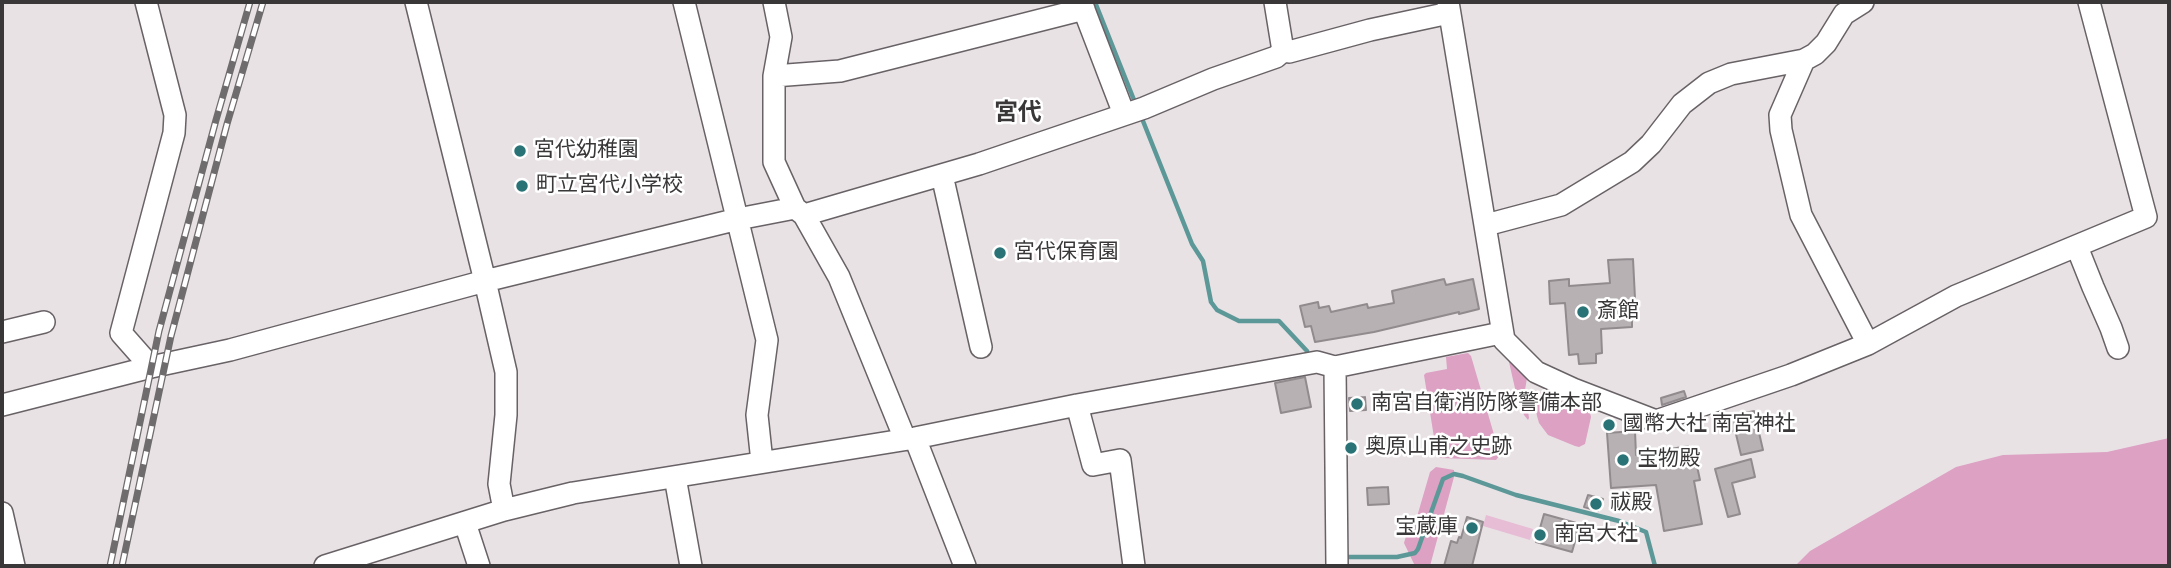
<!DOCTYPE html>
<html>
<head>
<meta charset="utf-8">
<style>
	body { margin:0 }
	#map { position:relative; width:2171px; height:568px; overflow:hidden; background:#e9e2e5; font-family:"Titillium Web",sans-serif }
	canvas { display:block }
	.frame { position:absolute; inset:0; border:4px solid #393738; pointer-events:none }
</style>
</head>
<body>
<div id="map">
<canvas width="2171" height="568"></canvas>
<div class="frame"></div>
</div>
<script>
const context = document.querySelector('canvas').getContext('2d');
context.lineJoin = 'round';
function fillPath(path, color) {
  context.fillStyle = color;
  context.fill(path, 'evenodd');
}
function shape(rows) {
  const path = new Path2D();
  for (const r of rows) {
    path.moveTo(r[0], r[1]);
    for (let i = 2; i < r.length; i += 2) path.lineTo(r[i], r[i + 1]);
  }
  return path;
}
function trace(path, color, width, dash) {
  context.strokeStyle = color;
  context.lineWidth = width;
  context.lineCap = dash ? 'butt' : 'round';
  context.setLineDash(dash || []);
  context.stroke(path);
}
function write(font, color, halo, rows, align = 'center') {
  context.font = font + ' "Titillium Web","Noto Sans JP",sans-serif';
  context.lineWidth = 5;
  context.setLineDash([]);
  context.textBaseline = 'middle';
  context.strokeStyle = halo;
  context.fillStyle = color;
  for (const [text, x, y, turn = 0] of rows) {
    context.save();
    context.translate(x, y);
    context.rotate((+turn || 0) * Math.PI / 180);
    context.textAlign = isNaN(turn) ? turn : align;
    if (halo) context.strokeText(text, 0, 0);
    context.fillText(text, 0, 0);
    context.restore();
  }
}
fillPath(shape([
	[1486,515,1533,529,1530,540,1483,526]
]), '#e6bdd4');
fillPath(shape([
	[1506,349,1528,372,1525,390,1529,418,1528,420,1524,415,1517,397],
	[1468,353,1471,356,1500,455,1496,460,1440,458,1437,456,1424,375,1426,373,1447,369,1446,357],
	[1535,390,1590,413,1591,417,1585,444,1579,447,1575,446,1548,435,1539,423,1537,416,1534,402,1533,392],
	[2169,438,2169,566,1795,566,1810,551,1956,467,2003,455,2107,452],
	[1436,467,1454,470,1454,477,1430,566,1415,566,1404,543,1406,536,1414,527,1430,472]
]), '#dca1c3');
trace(shape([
	[1095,2,1136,105],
	[1141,116,1192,244,1203,261,1211,302,1217,310,1239,321,1279,321,1307,351],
	[1345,557,1397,557,1415,553,1418,549,1443,479,1454,474,1463,476,1516,495,1619,521,1646,532,1655,566]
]), '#5d9899', 4.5);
const building = shape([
	[1633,259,1636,318,1632,318,1632,327,1601,329,1602,353,1596,354,1596,363,1579,364,1578,354,1569,355,1565,303,1550,304,1549,281,1569,279,1569,286,1610,283,1608,260,1633,259],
	[1444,279,1446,285,1473,279,1479,309,1459,314,1459,312,1374,332,1315,342,1311,326,1305,327,1300,306,1318,302,1319,308,1329,306,1331,312,1367,304,1368,308,1394,303,1392,291,1444,279],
	[1305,377,1311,407,1281,413,1275,383,1305,377],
	[1684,391,1686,397,1662,405,1661,398,1684,391],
	[1365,397,1366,410,1350,411,1349,398,1365,397],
	[1754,411,1763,450,1741,455,1735,430,1730,432,1726,417,1754,411],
	[1635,431,1636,455,1688,446,1691,467,1697,466,1700,480,1694,481,1702,524,1664,531,1656,485,1611,488,1607,433,1635,431],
	[1751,459,1755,477,1732,483,1740,514,1728,517,1715,469,1751,459],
	[1388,487,1389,504,1368,505,1367,488,1388,487],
	[1588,495,1603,499,1598,511,1584,507,1588,495],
	[1544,514,1580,524,1572,552,1536,542,1544,514],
	[1467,517,1483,522,1472,566,1444,566,1451,541,1457,543,1459,537,1461,538,1467,517]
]);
fillPath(building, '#b7b1b4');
trace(building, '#918b8e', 2);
const minor = shape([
	[146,2,175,115,174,133,121,333,151,367],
	[416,2,485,281,506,372,506,415,499,484,504,510],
	[684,2,767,340,757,415,762,462],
	[774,2,781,37,774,76,774,162,795,208],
	[1081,2,1124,114],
	[1448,2,1504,340,1536,372,1573,389,1656,421,1791,375,1868,344,1956,296,2146,217,2089,2],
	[1863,2,1844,14,1826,43,1815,54,1804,60,1780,115,1781,130,1801,215,1868,344],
	[1283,51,1289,52,1370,30,1449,13],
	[774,76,840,71,1084,9],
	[942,175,981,347],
	[804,215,979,164,1144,108,1213,79,1276,57,1283,51,1275,2],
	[1486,225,1561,205,1632,162,1651,144,1682,104,1709,83,1731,74,1804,60],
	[2077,247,2093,287,2111,328,2118,348],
	[2,332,44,322],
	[1335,367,1337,566],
	[2,405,151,367,230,350,485,281,738,219,795,208,804,215,839,277,905,439],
	[1077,405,1093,465,1120,460,1134,566],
	[915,438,965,566],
	[675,477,691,566],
	[2,513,14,566],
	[465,523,479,566],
	[325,566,504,510,573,493,915,438,1077,405,1317,362,1335,367,1501,333]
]);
trace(minor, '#686266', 24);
trace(minor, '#fff', 21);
const rail = shape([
	[110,566,159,331,216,120,250,2],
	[122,566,171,336,227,124,263,2]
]);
trace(rail, '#6f6c6d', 7);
trace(rail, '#fff', 4.5, [13]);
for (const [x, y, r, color] of [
	[520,151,7,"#297376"],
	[522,186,7,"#297376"],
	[1000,253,7,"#297376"],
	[1583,312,7,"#297376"],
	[1357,404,7,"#297376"],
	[1609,425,7,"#297376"],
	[1351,448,7,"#297376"],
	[1623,460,7,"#297376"],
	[1596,504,7,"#297376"],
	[1472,528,7,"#297376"],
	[1540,535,7,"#297376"]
]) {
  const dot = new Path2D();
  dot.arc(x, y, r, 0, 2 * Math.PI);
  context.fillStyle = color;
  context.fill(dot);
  trace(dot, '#fff', 2.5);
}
write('21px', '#393738', '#fff', [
	["宮代幼稚園",534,151],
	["町立宮代小学校",536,186],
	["宮代保育園",1014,253],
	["斎館",1597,312],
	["南宮自衛消防隊警備本部",1371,404],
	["國幣大社 南宮神社",1623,425],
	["奥原山甫之史跡",1365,448],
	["宝物殿",1637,460],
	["祓殿",1610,504],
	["宝蔵庫",1458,528,"right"],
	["南宮大社",1554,535]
], 'left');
write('bold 24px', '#393738', '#fff', [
	["宮代",1018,114]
]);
</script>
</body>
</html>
